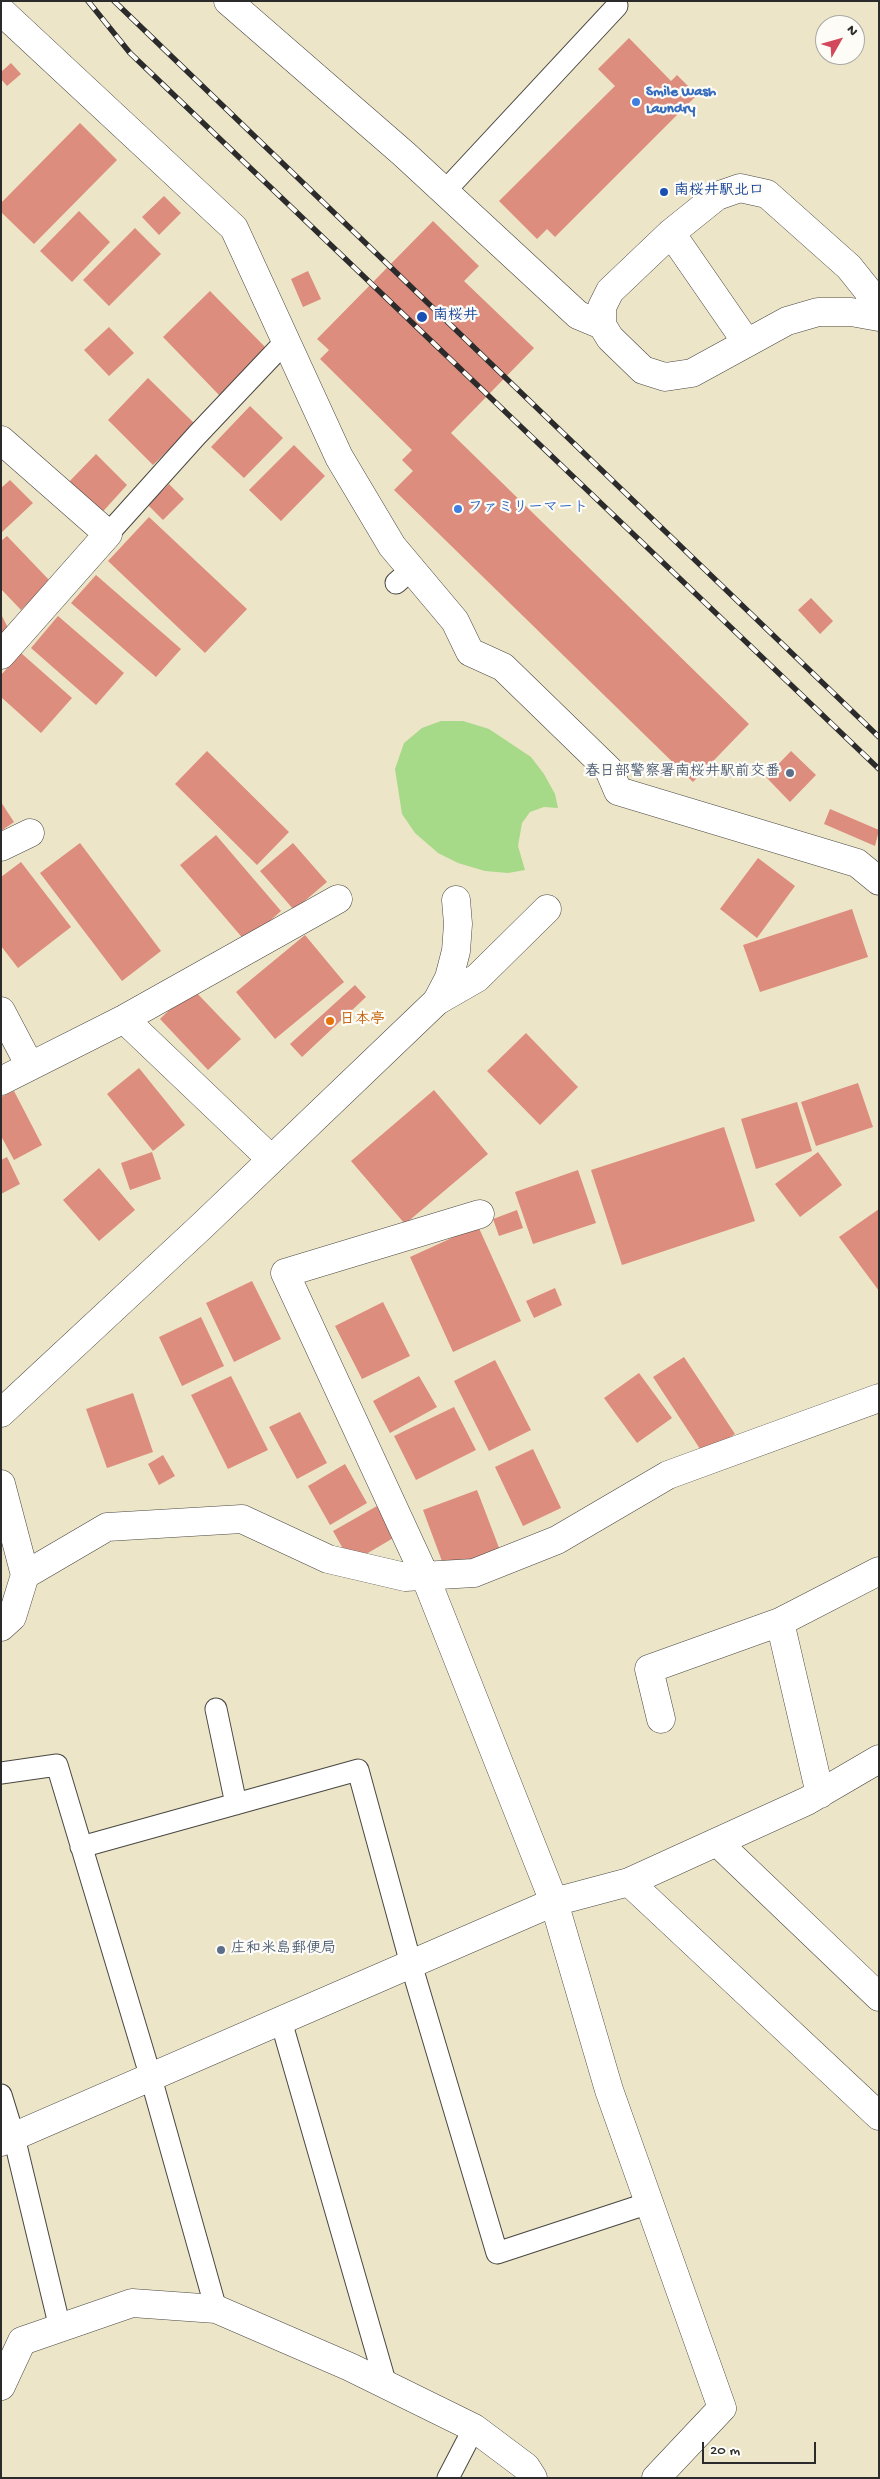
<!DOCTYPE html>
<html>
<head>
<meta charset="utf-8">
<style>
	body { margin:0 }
	#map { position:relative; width:880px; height:2479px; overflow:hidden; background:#ede5c7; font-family:"Gochi Hand",sans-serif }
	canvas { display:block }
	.frame { position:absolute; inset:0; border:2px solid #2b2b2b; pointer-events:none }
	.north { position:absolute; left:815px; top:15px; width:50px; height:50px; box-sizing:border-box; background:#fdfcf7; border:1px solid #a9a8a5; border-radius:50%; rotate:52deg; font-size:14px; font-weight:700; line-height:20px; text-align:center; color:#2b2b2b }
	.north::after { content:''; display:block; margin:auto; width:18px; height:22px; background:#d1495b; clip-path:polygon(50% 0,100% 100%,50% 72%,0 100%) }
	.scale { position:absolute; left:702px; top:2442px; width:114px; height:22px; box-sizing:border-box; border:2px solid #2b2b2b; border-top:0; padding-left:6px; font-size:15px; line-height:18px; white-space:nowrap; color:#2b2b2b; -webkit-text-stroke:4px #fdfcf7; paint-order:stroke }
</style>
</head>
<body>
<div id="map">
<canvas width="880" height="2479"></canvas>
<div class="frame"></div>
<div class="north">N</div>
<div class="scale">20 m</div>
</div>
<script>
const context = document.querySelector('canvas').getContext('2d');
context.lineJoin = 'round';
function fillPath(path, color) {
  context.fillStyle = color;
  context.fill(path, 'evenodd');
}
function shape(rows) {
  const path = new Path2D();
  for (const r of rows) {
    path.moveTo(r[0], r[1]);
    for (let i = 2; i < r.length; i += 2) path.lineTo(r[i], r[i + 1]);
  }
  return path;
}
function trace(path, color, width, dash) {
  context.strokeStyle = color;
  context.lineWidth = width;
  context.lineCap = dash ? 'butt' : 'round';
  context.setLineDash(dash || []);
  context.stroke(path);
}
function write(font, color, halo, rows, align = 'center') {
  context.font = font + ' "Gochi Hand","Klee One",sans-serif';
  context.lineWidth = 4.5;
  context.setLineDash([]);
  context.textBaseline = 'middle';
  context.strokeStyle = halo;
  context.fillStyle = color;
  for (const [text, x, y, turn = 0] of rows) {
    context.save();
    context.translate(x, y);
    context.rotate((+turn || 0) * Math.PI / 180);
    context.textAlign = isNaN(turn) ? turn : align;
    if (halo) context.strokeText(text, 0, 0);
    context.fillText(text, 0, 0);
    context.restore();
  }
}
fillPath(shape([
	[441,721,463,721,489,729,531,757,544,774,555,794,558,808,544,807,530,812,522,823,518,846,525,870,508,873,485,871,458,863,438,853,415,833,402,814,395,769,404,743,422,728]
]), '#a6d988');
fillPath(shape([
	[629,38,671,81,677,75,697,95,555,237,547,229,537,239,499,201,615,86,598,69],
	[11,63,21,74,7,86,1,79,1,72],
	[80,123,117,160,34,244,1,212,1,203],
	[164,196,181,213,159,235,142,217],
	[79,211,110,242,72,282,40,251],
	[433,221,479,266,464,281,534,348,451,433,749,724,693,782,394,490,413,471,402,460,412,450,320,359,329,350,317,339],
	[135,228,161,254,109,306,83,280],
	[308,271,321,299,303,307,291,279],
	[210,291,267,349,220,396,163,337],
	[109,327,134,353,109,376,84,350],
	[148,378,195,424,153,465,108,420],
	[250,406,283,438,244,478,211,447],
	[294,445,325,476,281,521,249,490],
	[96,454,127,485,97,518,64,487],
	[10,480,33,503,1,533,1,488],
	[169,484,184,499,163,520,148,505],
	[149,517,247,609,205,653,108,561],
	[7,536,50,581,21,610,1,589,1,541],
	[96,575,181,649,156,677,71,603],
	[811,598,833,621,820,634,798,610],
	[1,614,10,632,1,636],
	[58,616,124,673,96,705,31,648],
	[21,653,72,698,41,733,1,697,1,675],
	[207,751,289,832,257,865,175,784],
	[791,751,816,775,790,802,766,777],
	[1,802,14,822,1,831],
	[830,809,879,830,875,846,824,824],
	[216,835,281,911,246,942,180,865],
	[80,843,161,951,122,981,40,873],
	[293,843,327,882,294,910,260,871],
	[758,858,795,886,757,938,720,909],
	[21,862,71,927,18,968,1,946,1,877],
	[852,909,868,957,760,992,743,945],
	[305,935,344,982,275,1039,236,992],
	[355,985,366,997,302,1057,290,1044],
	[192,988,241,1039,208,1070,160,1019],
	[526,1033,578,1087,540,1125,487,1071],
	[139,1068,185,1125,153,1151,107,1094],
	[858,1083,873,1127,816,1146,801,1102],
	[434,1090,488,1154,405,1224,351,1161],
	[14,1091,42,1145,14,1160,1,1136,1,1097],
	[797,1102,812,1151,756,1169,741,1119],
	[724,1127,755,1221,622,1265,591,1170],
	[152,1152,161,1179,130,1190,121,1163],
	[818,1152,842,1185,800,1217,775,1184],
	[7,1157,20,1184,1,1194,1,1160],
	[99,1168,135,1210,99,1241,63,1200],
	[578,1170,596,1223,533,1244,515,1192],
	[879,1209,879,1291,839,1237],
	[517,1210,523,1228,499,1236,493,1219],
	[478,1226,521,1321,453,1352,410,1257],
	[252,1281,281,1339,234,1362,206,1303],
	[555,1288,562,1305,534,1318,526,1301],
	[383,1302,410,1356,362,1379,335,1326],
	[201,1317,224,1366,182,1386,159,1337],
	[684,1357,735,1434,704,1455,653,1377],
	[495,1360,531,1430,489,1451,454,1381],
	[639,1373,672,1418,637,1443,604,1398],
	[231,1376,268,1450,228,1469,191,1395],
	[419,1376,437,1407,390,1433,373,1401],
	[133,1393,153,1452,107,1468,86,1409],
	[454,1407,476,1450,416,1480,394,1436],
	[300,1412,327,1463,297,1479,269,1427],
	[533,1449,561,1508,523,1526,495,1467],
	[163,1455,175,1476,159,1485,148,1464],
	[345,1464,367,1503,330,1525,308,1486],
	[477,1490,501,1553,446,1572,423,1510],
	[377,1506,395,1537,351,1563,333,1531]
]), '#dd8d7d');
const service = shape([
	[445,191,617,6],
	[108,534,197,435,285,342],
	[396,583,412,569],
	[216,1709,236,1804],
	[1,1773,57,1765,151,2078,216,2309],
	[81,1847,358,1770,411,1964,497,2253,649,2203],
	[281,2021,386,2385],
	[1,2095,14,2137,60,2328],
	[448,2478,474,2428]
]);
const minor = shape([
	[1,11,234,228,339,457,392,546,455,621,470,652,503,667,609,770,618,791,857,863,879,881],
	[1,440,108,534,1,655],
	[1,847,30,833],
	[437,1001,477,978,547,909],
	[437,1001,449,978,456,951,458,924,456,900],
	[1,1011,30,1066],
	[124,1019,271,1159],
	[1,1081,124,1019,338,899],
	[480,1214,285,1273,425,1576,554,1902,609,2090,722,2408,656,2478],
	[1,1484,25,1575,12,1617,1,1627],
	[25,1575,107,1527,242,1519,328,1559,405,1577,474,1573,557,1540,668,1475,879,1398],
	[780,1622,820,1794],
	[661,1719,649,1669,780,1622,879,1571],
	[717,1842,879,1997],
	[629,1882,879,2116],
	[1,2142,554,1902,629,1882,807,1801,879,1759],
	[1,2386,22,2341,132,2303,216,2309,350,2367,474,2428,526,2467,533,2478]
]);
const tertiary = shape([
	[228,1,404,154,578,315,602,325,610,338,643,370,665,377,692,373,787,321,818,312,851,312,879,317],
	[671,233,747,343],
	[602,325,602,307,610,291,671,233,717,196,740,188,767,194,849,267,869,292,879,313],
	[1,1413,203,1225,437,1001]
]);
trace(service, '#484742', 23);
trace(minor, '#484742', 29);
trace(tertiary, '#484742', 29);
trace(service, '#fff', 21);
trace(minor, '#fff', 28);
trace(tertiary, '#fff', 28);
const rail = shape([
	[88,1,130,53,879,769],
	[114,1,879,737]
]);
trace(rail, '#2b2b2b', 5.5);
trace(rail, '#fdfcf7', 4, [11]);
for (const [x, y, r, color] of [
	[636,102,5,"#3f7fe0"],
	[664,192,5,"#1a4fb4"],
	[422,317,6,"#1a4fb4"],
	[458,509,5,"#3f7fe0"],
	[790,773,5,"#5c6f8a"],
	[330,1021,5,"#e8710a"],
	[221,1950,5,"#5c6f8a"]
]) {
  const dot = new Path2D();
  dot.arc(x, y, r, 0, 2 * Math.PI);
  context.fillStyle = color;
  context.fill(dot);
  trace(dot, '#fdfcf7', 2);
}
write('bold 15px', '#366cbe', '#fdfcf7', [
	["Smile Wash",646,93],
	["Laundry",646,110],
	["ファミリーマート",468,509]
], 'left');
write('bold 15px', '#164399', '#fdfcf7', [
	["南桜井駅北口",674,192],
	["南桜井",433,317]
], 'left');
write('bold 15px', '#4e5e75', '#fdfcf7', [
	["春日部警察署南桜井駅前交番",780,773],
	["庄和米島郵便局",231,1950,"left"]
], 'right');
write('bold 15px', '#c56008', '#fdfcf7', [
	["日本亭",340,1021]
], 'left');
</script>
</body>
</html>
